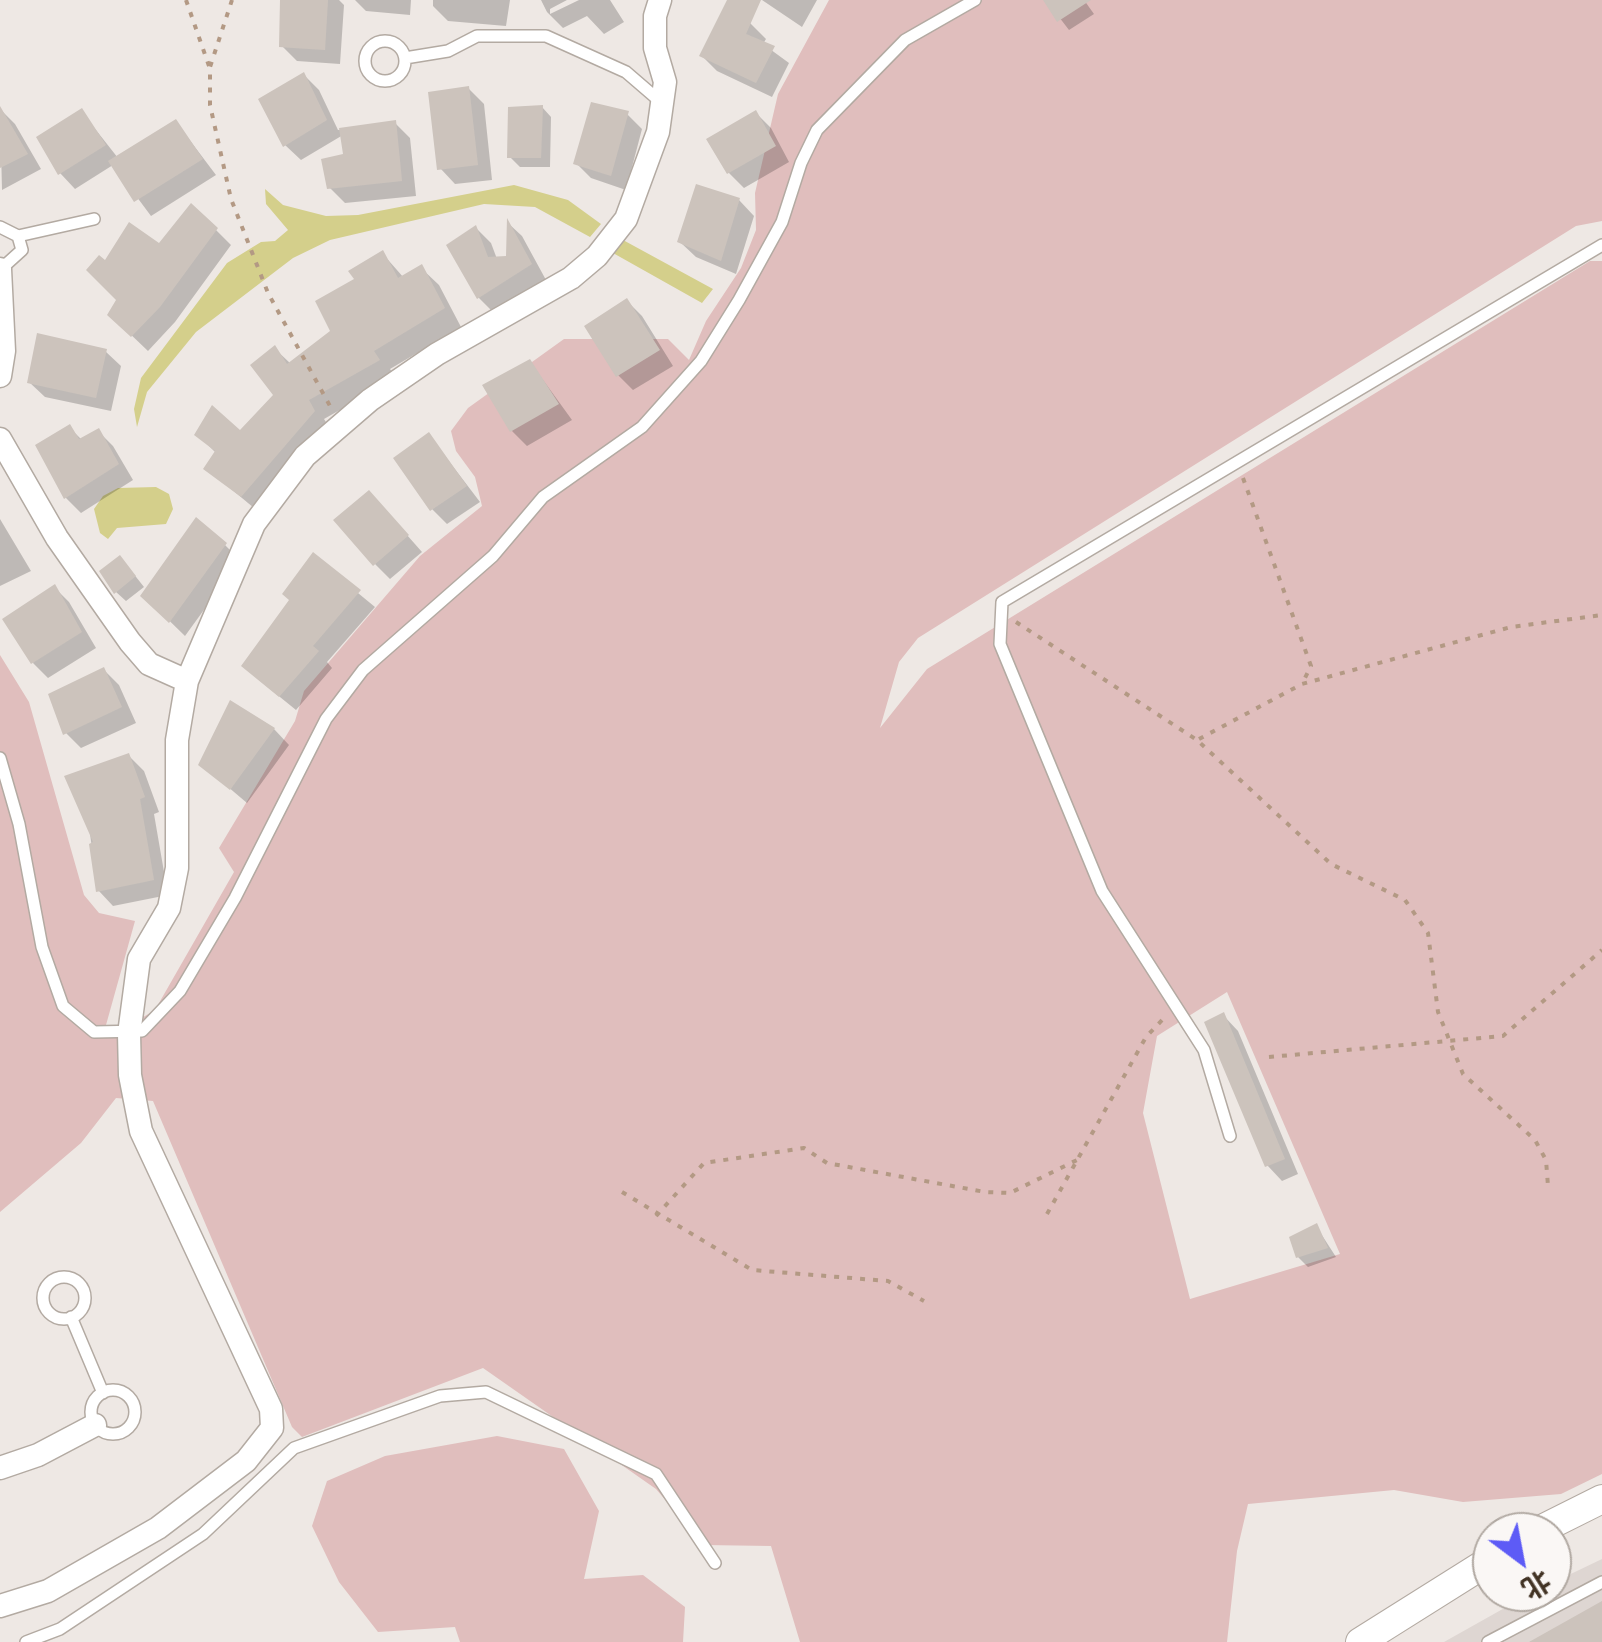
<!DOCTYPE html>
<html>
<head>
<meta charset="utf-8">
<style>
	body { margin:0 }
	#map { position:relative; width:1602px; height:1642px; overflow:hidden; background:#eee8e4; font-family:Lato,"Noto Sans SC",sans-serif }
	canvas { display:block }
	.north { position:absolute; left:1472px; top:1512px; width:100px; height:100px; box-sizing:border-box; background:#faf7f5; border:2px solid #b0a8a1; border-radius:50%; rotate:148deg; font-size:28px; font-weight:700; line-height:40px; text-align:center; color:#413223 }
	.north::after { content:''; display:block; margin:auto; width:35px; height:45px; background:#5d5bf6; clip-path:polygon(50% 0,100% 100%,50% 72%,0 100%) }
</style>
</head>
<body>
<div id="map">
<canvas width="1602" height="1642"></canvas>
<div class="north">北</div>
</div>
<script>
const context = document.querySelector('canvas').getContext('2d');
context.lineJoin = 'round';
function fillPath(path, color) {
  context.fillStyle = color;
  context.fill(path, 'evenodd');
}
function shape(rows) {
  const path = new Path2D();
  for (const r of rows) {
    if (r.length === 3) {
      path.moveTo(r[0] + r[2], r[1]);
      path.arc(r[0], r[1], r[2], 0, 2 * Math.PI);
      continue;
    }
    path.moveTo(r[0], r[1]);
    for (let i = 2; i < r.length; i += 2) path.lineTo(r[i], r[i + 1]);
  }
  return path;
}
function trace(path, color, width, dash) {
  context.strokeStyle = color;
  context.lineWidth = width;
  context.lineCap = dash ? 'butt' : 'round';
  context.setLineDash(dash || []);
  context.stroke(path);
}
fillPath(shape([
	[1602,1559,1602,1642,1444,1642,1533,1592,1552,1592,1552,1583]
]), '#ded6d2');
fillPath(shape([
	[829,0,1602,0,1602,221,1576,226,918,638,899,662,880,728,927,669,1590,261,1602,261,1602,1474,1561,1494,1463,1502,1394,1490,1248,1504,1237,1551,1227,1642,800,1642,771,1546,704,1545,656,1489,483,1368,302,1437,292,1427,153,1101,116,1098,81,1143,0,1212,0,655,29,702,84,895,99,913,135,921,106,1025,115,1034,155,1010,234,872,219,848,295,721,304,691,420,556,482,506,475,477,456,451,451,431,468,408,564,339,668,339,689,360,706,321,741,268,756,230,755,193,778,94],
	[1227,992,1340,1254,1190,1299,1143,1113,1157,1036],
	[497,1436,564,1449,599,1511,584,1579,643,1575,685,1607,683,1642,460,1642,455,1627,378,1632,339,1582,312,1526,327,1481,385,1456]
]), '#e0bebd');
fillPath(shape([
	[514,185,568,200,601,224,590,237,535,207,484,204,330,240,293,258,196,332,147,392,137,427,134,409,141,378,227,263,261,242,275,241,288,230,266,204,265,189,283,205,326,216,358,215],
	[623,240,713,289,702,303,613,253],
	[156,487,169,494,173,509,166,524,117,528,108,539,100,533,94,509,103,496,118,488]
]), '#d4cf8b');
fillPath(shape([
	[283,0,339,0,344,5,340,64,297,61,282,46],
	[355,0,411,0,410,15,366,11],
	[433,0,510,0,506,26,448,21,433,6],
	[541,0,567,0,550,9,550,14,579,0,610,0,624,22,604,34,587,16,563,28,547,12],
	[762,0,817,0,802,27],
	[1046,0,1084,0,1094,14,1069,30],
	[750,23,766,39,763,44,789,63,772,97,717,71,702,56],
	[304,75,319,90,338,130,395,123,410,138,416,196,345,203,329,187,346,156,343,135,301,160,285,145],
	[468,88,484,104,492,180,455,184,440,168],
	[542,107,551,117,550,167,520,167,510,157],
	[0,109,15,124,41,169,2,190],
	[81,111,118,158,176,122,216,175,151,216,113,165,75,189,60,173],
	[756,113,771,128,789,162,744,188,729,173,709,139],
	[627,114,642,129,626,190,591,178,576,163],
	[739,200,754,216,736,274,696,257,680,242],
	[509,224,522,236,546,280,494,313,479,298,476,228,491,243,497,259,509,258],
	[216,230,231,245,175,322,148,351,126,330,106,264],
	[382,253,404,278,421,268,439,285,461,327,390,369,396,378,324,419,331,430,260,513,206,468,216,453,197,434,240,433,276,395,274,348,291,364,333,332,357,280],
	[627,301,642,316,673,366,633,390,618,375],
	[105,351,121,366,111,411,45,397,29,382],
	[530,362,572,420,527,446,512,431],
	[69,427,82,440,98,431,113,446,133,480,81,513,66,498],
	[429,435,480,502,447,524,432,509],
	[384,509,422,552,390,579,375,564],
	[0,519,31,571,0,586],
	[225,545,240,560,185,636,143,595],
	[313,556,375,607,327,662,332,668,296,710,259,680],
	[129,568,144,587,126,601,116,592],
	[54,587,69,602,96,648,48,678,33,663],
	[104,670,119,685,136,723,81,748,66,733],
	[274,729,289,745,247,803,201,764],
	[129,756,144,771,159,812,154,814,168,895,113,906,98,890,89,827],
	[1223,1015,1238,1031,1298,1174,1282,1181,1267,1165],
	[1316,1226,1336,1257,1308,1267,1298,1257]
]), '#0003');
fillPath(shape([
	[280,0,328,0,325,50,279,47],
	[727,0,761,0,746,34,775,46,756,83,699,56],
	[1043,0,1091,0,1057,22],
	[304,72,327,120,283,147,258,99],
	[469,86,478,165,437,170,428,92],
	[591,102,629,111,611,176,573,164],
	[543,105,541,158,507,158,508,107],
	[0,106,28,154,0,168],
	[82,108,106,145,58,175,36,137],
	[756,110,776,146,727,174,706,139],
	[176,119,203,159,134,202,108,161],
	[396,120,402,181,327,189,321,159,343,154,339,128],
	[696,184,740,198,721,261,677,242],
	[191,203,218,228,160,307,131,337,107,315,116,300,86,270,99,255,105,260,129,222,159,243],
	[507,218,532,264,477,299,446,245,476,225,488,257,506,256],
	[383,250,398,278,422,264,445,308,374,351,380,360,309,400,315,411,241,497,203,469,215,451,194,435,212,405,240,430,273,395,250,365,275,345,287,364,330,331,315,301,354,279,348,271],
	[627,298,660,350,616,377,584,326],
	[37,333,107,349,96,398,27,383],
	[530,359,559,404,510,432,482,385],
	[70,424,79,439,99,428,119,464,64,499,35,445],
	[429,432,467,486,430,511,393,458],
	[369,490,409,535,373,566,333,520],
	[196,517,227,543,169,623,140,596],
	[313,552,361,590,313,646,319,651,279,697,241,666,289,600,282,594],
	[120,555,136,576,114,594,99,571],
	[55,584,82,632,31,664,2,619],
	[104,667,122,707,63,735,48,694],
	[230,700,275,728,230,790,198,765],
	[129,753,145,797,140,799,154,880,96,892,89,844,93,842,64,776],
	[1224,1012,1285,1159,1265,1167,1204,1022],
	[1317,1223,1328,1248,1296,1258,1289,1237],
	[1602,1601,1602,1642,1529,1642]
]), '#ccc3bc');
const service = shape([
	[385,61,20],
	[405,58,448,51,477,36,546,36,626,72,662,103],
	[0,227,18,236,22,250,1,269],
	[18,236,94,219],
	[0,758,19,824,42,947,63,1006,94,1032,142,1031,180,991,235,898,326,719,363,670,493,556,543,497,642,427,701,361,739,300,782,222,801,163,817,130,905,40,975,0],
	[1230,1136,1204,1050,1102,891,1000,644,1002,602,1602,245],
	[64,1298,21],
	[71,1317,103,1393],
	[113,1412,22],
	[26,1642,60,1629,203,1534,294,1448,440,1396,486,1392,656,1474,715,1563],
	[1488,1642,1602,1582]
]);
const minor = shape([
	[0,269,4,351,0,376],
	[0,439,57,538,130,642,149,664,187,681],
	[0,1468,38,1455,95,1425],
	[0,1606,48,1591,158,1528,246,1461,272,1428,271,1409,141,1131,130,1075,129,1034,139,959,169,908,177,868,177,740,187,681,254,524,305,456,370,400,437,354,571,278,597,256,626,219,658,132,665,82,655,48,655,16,660,0]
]);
const tertiary = shape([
	[1536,1532,1602,1499],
	[1360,1642,1492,1559]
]);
trace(service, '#b3aaa2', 14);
trace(minor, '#b3aaa2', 25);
trace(tertiary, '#b3aaa2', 30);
trace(shape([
	[186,0,209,66],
	[232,0,210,67,210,105,231,199,268,293,330,406],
	[1243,478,1311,666,1302,684],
	[1016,622,1197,740,1331,864,1405,900,1428,933,1438,1012,1463,1074,1535,1140,1546,1160,1548,1186],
	[1199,739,1302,684,1511,627,1602,615],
	[1269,1057,1503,1036,1602,950],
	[622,1192,752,1270,888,1281,924,1301],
	[1047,1214,1146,1037,1165,1017],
	[656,1216,704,1163,804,1148,827,1163,985,1192,1010,1193,1077,1160]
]), '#b39984', 4, [5, 8]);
trace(service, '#fff', 11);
trace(minor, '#fff', 22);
trace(tertiary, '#fff', 28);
</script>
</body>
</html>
